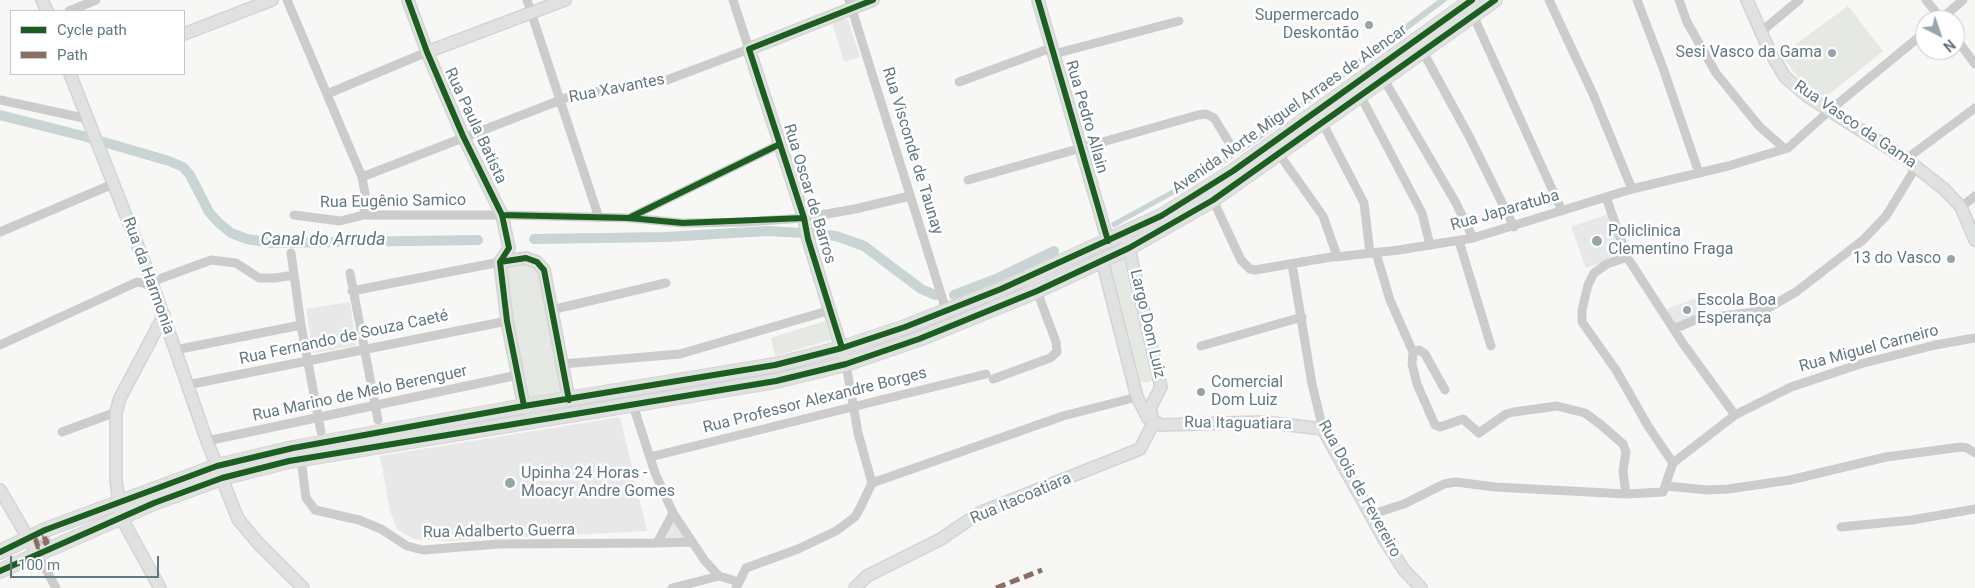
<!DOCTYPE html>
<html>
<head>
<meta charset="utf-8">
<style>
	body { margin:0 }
	#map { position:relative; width:1975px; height:588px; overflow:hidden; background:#f7f7f6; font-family:Roboto,sans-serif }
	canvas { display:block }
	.legend { position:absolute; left:10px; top:10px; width:175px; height:65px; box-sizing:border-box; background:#fff; border:1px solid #c1c9cc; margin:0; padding:6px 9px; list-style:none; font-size:15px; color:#637880 }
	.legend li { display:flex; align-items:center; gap:10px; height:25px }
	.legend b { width:25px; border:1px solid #c1c9cc }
	.north { position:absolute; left:1915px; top:10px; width:50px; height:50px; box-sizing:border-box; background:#fff; border:1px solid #c1c9cc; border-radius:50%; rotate:139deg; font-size:14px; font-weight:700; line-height:20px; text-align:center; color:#637880 }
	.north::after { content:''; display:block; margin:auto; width:18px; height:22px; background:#97a4a9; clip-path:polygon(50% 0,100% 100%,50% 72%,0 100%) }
	.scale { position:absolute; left:10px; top:556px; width:149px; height:22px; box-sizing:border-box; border:2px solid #637880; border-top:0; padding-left:6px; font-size:15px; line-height:18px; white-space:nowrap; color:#637880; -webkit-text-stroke:4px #fff; paint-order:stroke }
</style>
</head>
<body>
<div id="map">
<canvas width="1975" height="588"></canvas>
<ul class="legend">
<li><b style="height:6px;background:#1b5e20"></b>Cycle path</li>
<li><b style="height:6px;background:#8d6e63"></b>Path</li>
</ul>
<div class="north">N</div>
<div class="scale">100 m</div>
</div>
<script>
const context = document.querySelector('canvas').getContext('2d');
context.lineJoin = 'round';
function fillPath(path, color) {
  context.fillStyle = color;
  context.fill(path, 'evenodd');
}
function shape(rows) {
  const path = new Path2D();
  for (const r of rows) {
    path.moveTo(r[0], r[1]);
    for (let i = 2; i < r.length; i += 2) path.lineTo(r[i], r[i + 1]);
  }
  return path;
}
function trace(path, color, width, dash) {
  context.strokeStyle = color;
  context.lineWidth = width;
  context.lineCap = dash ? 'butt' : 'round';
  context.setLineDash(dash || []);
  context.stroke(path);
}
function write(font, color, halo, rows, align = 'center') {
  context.font = font + ' Roboto,sans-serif';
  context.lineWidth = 5;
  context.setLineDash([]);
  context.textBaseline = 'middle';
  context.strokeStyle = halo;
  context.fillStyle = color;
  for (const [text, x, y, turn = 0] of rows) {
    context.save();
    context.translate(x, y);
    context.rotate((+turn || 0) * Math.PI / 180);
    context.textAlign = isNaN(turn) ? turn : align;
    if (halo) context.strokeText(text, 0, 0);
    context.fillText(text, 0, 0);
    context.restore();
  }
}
fillPath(shape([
	[844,18,848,20,860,57,844,62,832,22],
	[1608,214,1622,256,1586,268,1571,227],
	[1701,296,1707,312,1673,325,1667,309],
	[350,302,356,346,313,353,306,309],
	[620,417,647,531,448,541,414,539,397,529,390,511,380,456]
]), '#e7e8e7');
fillPath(shape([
	[1848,6,1883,51,1826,97,1802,83,1781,55],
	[1125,253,1155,379,1146,383,1137,380,1108,260],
	[530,264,537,270,562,392,530,400,513,322,504,269],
	[825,321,831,340,775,356,771,338],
	[673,519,687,539,660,541]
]), '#e6e9e3');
fillPath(shape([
	[1438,0,1448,0,1257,142,1200,180,1113,228,1111,223,1199,175,1239,148]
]), '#c9d4d4');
trace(shape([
	[0,115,83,136,169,161,183,167,190,175,209,212,219,223,231,233,247,239,272,243,478,240],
	[534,239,665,237,768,231,818,234,836,236,864,246,921,289,935,295],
	[954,295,996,279,1054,251]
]), '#c9d4d4', 10);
const secondary = shape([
	[42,0,47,11],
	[408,0,427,52,463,136,502,215,509,248,500,262],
	[1038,0,1108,241],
	[1747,0,1769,50,1785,77,1807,96,1906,159,1944,189,1961,207,1975,240],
	[184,34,272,0],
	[427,52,565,0],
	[70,74,147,269,207,441,238,519,258,543,303,588],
	[1127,240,1161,387,1150,408,1153,421],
	[1102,260,1137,397,1148,418,1161,425,1264,422,1323,429,1384,539,1404,570,1421,588],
	[846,364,808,239,804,218,749,49,873,0],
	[524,406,507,321,500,262,526,258,537,262,544,270,569,400],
	[0,490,37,553],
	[160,588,121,517,116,480,116,412,120,398,164,315],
	[855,588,867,576,941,539,979,513,1140,449,1154,422]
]);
const primary = shape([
	[0,552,45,530,217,466,293,448,524,406,775,365,842,348,905,327,1001,289,1161,216,1233,171,1472,0],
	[0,571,154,503,222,478,289,461,776,381,846,364,919,339,1037,291,1129,248,1213,200,1495,0]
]);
trace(secondary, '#d3d4d4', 14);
trace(primary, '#d3d4d4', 16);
trace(shape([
	[287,0,362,177,365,194,364,215],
	[527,0,599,218],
	[849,0,946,310],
	[1549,0,1593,94,1632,189],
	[1637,0,1663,68,1699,173],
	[1679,0,1687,22,1716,73,1759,126,1785,149],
	[1926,0,1942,20],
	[69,11,96,0],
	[1473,15,1562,211],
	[1940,20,1963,0],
	[1762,31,1799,0],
	[1955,37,1975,64],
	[1422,50,1469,136,1514,227],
	[1054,54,1179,21],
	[1383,78,1456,203,1473,238],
	[959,82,1051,48],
	[327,94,427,52],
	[1360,95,1422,213,1430,245],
	[0,100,88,119],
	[1322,122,1364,203,1370,253],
	[1279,154,1323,216,1337,256],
	[1906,159,1975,108],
	[362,177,571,96,667,80,749,49,733,0],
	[968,180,1198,115,1206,114,1214,118,1230,144],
	[1606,197,1627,257,1684,345,1735,415],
	[1213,200,1241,260,1250,269,1255,270,1337,256,1336,257,1399,250,1473,238,1632,189,1728,166,1788,148,1829,111,1925,32],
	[1961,207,1975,196],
	[294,215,340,221,364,215,502,215,629,218,683,223,745,222,804,218,855,209,910,196],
	[629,218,780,144],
	[0,232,113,184],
	[1459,241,1491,346],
	[291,253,301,325,321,432],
	[1376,253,1390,300,1413,352,1412,364,1417,384,1435,425,1440,427,1463,419,1479,433,1506,414,1514,412,1557,406,1585,413,1600,424,1623,444,1626,452,1623,471,1626,494],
	[1627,257,1607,264,1594,273,1588,285,1582,310,1582,322,1616,370,1648,426,1673,463],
	[1292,264,1312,384,1323,429],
	[350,273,378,420],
	[151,282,211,260,236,263,259,278,275,278,294,275],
	[352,291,500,262],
	[551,310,666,283],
	[1674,329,1697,319,1755,312,1768,308,1796,292,1863,240,1886,216,1916,167],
	[0,345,137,282,143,283,153,288],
	[1201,346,1302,317],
	[175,350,301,325],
	[1413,352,1419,350,1425,354,1445,390],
	[562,364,680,354,831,310],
	[993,379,1050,358,1057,352,1056,342,1037,291],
	[187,385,507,321],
	[633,405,655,473,673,513,705,561,719,576,739,582],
	[62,432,116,412],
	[207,441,518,375],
	[650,457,986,374],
	[301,459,306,498,315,510,359,520,381,529,407,546,423,550,499,544,657,543,673,513],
	[1673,463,1735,415,1791,387,1860,364,1935,345,1975,338],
	[872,483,1063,416,1137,397],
	[1666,486,1708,490,1728,489,1790,480,1886,457,1961,447,1967,448,1975,453],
	[1370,515,1404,504,1444,484,1456,482,1495,487,1626,494,1663,492,1673,463],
	[1841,527,1912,520,1975,509],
	[44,537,47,542,38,547,36,541,44,537],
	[657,543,692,542],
	[37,553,56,588],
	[672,588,719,576],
	[736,588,746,568,798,549,836,531,855,517,861,506,872,483,858,433,846,364]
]), '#cccccd', 9);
trace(secondary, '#e0e1e1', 11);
trace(primary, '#e0e1e1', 14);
trace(shape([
	[44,537,47,542,38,547,36,541,44,537],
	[996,588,1042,570]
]), '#8d6e63', 5, [10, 5]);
trace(shape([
	[408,0,427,52,463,136,502,215,509,248,500,262],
	[1038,0,1108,241],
	[502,215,629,218,683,223,804,218],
	[629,218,780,144],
	[842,348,808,239,804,218,749,49,873,0],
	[524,406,507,321,500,262,526,258,537,262,544,270,569,400],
	[0,552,45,530,217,466,293,448,524,406,775,365,842,348,905,327,1001,289,1161,216,1233,171,1472,0],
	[0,571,154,503,222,478,289,461,776,381,846,364,919,339,1037,291,1129,248,1213,200,1495,0]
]), '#1b5e20', 6);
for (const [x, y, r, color] of [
	[1369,25,5,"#97a4a9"],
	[1832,53,5,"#97a4a9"],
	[1597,241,6,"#97a4a9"],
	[1951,259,5,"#97a4a9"],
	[1687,310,5,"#97a4a9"],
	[1201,392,5,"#97a4a9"],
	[510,483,6,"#97a4a9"]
]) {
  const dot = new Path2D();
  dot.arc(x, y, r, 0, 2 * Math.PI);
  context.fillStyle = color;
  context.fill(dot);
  trace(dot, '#fff', 2);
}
write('16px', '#637880', '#fff', [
	["Supermercado",1359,16,"right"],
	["Deskontão",1359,34,"right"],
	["Sesi Vasco da Gama",1822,53,"right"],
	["Policlinica",1608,232],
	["Clementino Fraga",1608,250],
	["13 do Vasco",1941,259,"right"],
	["Escola Boa",1697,301],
	["Esperança",1697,319],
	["Comercial",1211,383],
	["Dom Luiz",1211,401],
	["Upinha 24 Horas -",521,474],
	["Moacyr Andre Gomes",521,492]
], 'left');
write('16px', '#637880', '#fff', [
	["Rua Xavantes",617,89,-11],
	["Avenida Norte Miguel Arraes de Alencar",1290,110,-35],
	["Rua Pedro Allain",1086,117,74],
	["Rua Vasco da Gama",1855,125,34],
	["Rua Paula Batista",475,126,65],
	["Rua Visconde de Taunay",912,151,73],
	["Rua Oscar de Barros",809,194,73],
	["Rua Eugênio Samico",393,202,-1],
	["Rua Japaratuba",1505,211,-16],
	["Rua da Harmonia",148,276,70],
	["Largo Dom Luiz",1147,324,77],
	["Rua Fernando de Souza Caeté",344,338,-12],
	["Rua Miguel Carneiro",1869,349,-15],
	["Rua Marino de Melo Berenguer",360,394,-12],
	["Rua Professor Alexandre Borges",815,401,-14],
	["Rua Itaguatiara",1238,424,1],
	["Rua Dois de Fevereiro",1359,489,61],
	["Rua Itacoatiara",1021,499,-23],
	["Rua Adalberto Guerra",499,532,-1]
]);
write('italic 18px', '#5e777a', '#fff', [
	["Canal do Arruda",323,240]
]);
</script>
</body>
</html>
